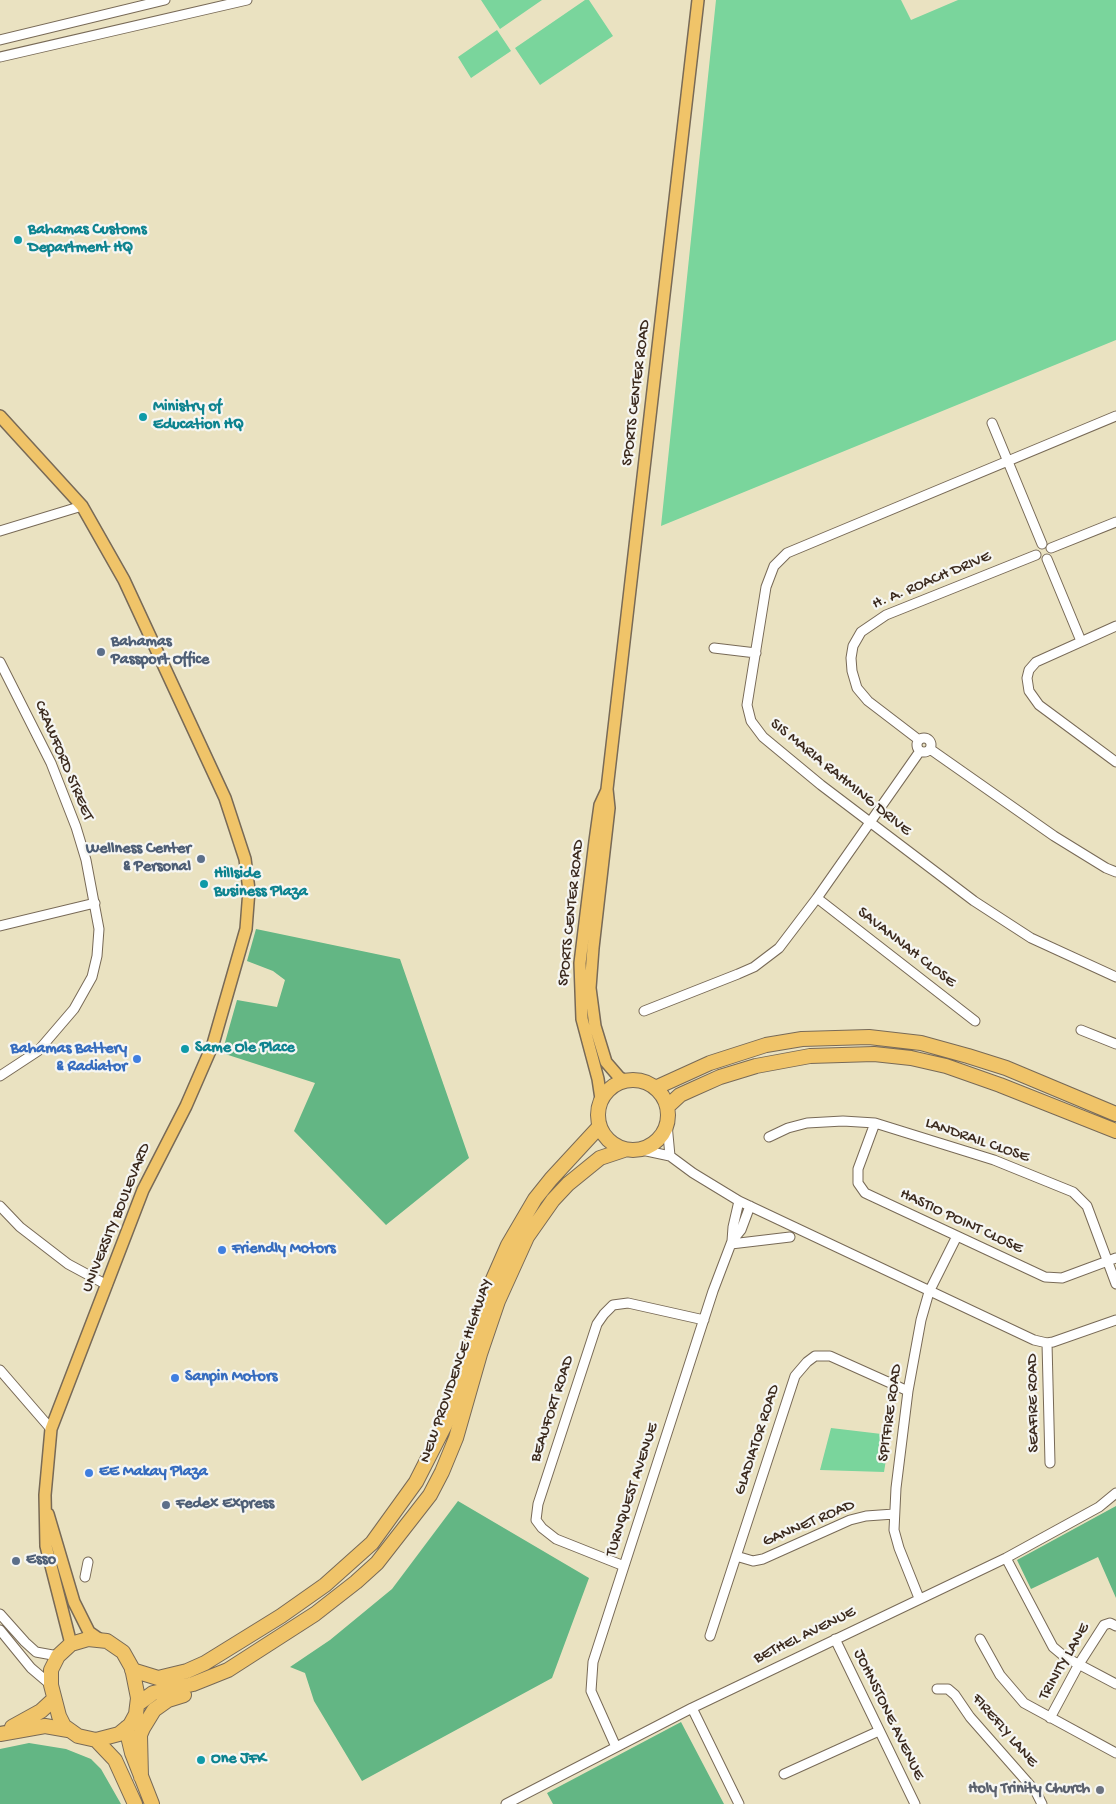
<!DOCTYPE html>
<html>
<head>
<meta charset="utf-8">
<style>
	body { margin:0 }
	canvas { display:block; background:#eae2c1 }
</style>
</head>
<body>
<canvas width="1116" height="1804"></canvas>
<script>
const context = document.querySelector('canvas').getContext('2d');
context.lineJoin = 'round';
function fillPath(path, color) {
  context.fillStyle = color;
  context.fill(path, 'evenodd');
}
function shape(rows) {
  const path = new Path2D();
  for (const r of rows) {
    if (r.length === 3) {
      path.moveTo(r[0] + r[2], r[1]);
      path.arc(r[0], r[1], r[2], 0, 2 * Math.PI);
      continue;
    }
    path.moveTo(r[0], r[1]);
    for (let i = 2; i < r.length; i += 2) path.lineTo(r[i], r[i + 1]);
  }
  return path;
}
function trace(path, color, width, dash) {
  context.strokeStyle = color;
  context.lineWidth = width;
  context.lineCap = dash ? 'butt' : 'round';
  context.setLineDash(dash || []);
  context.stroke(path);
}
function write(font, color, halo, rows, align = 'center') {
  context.font = font + ' "Gochi Hand",sans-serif';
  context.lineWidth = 4.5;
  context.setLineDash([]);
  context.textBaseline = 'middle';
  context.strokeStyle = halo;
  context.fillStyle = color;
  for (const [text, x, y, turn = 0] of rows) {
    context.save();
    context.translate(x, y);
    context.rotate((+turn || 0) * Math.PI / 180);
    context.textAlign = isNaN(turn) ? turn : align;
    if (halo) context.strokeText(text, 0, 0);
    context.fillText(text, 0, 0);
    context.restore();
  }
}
fillPath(shape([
	[481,0,542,0,500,29],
	[585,0,589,0,613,36,540,85,515,48],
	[716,0,901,0,911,20,958,0,1116,0,1116,340,661,526],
	[497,30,511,51,471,78,458,57],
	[831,1428,890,1435,884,1472,820,1470]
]), '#7ad59c');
fillPath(shape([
	[256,929,400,959,469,1158,386,1225,294,1131,315,1083,222,1053,237,1000,277,1007,285,980,273,971,247,961],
	[458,1501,589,1578,552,1678,362,1781,314,1701,305,1673,290,1667,330,1640,392,1589],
	[1116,1506,1116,1598,1098,1557,1031,1589,1017,1560],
	[681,1722,724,1804,553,1804,547,1793],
	[29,1743,66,1749,91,1759,101,1769,121,1804,0,1804,0,1749]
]), '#63b684');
const minor = shape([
	[0,40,165,0],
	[0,57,247,0],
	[1116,416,787,553,774,566,766,587,747,705,751,721,763,737,821,785,974,901,1031,938,1116,977],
	[992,423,1042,544],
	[0,531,82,506],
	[1051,548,1116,522],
	[1047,559,1081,641],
	[1116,626,1036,662,1029,670,1027,678,1029,691,1039,705,1116,762],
	[714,648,756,653],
	[0,662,51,763,76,827,86,860,99,929,97,956,92,977,74,1009,38,1051,0,1076],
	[924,745,7],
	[919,740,868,701,857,688,852,671,851,658,853,646,861,632,886,615,1036,555],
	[930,749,1054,836,1106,868,1116,872],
	[817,898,975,1021],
	[0,926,95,903],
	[644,1011,738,974,754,967,779,948,817,898,920,751],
	[1081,1030,1116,1044],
	[875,1123,858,1169,858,1183,865,1193,1045,1277,1062,1278,1116,1258],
	[667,1124,670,1156],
	[769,1137,788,1128,807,1123,843,1121,875,1123,994,1160,1073,1192,1087,1206,1116,1284],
	[642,1150,670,1156,693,1173,739,1201,1034,1340,1047,1343,1053,1342,1116,1320],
	[0,1206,20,1227,68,1264,107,1285],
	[732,1241,741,1230,750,1206],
	[731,1244,790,1237],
	[1047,1343,1050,1463],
	[0,1370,51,1429],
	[736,1556,753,1561,763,1559,850,1520,866,1516,894,1514],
	[1006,1558,1053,1647,1065,1657,1116,1684],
	[624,1566,556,1539,542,1528,536,1520,538,1504,597,1324,604,1314,613,1305,628,1303,704,1320],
	[85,1577,88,1562],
	[919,1598,899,1548,894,1530,896,1488,908,1391,921,1320,929,1292,957,1236],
	[0,1614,25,1642,36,1652,58,1656],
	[0,1630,31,1668,51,1685],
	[710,1636,795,1376,807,1362,815,1356,830,1356,908,1391],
	[835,1639,915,1804],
	[980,1639,1000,1675,1024,1703,1116,1753],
	[937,1689,948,1689,955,1695,970,1717,1036,1792,1042,1804],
	[692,1708,739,1804],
	[1050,1718,1079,1664,1104,1625,1110,1623,1116,1626],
	[616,1747,591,1691,593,1662,713,1291,732,1241,733,1227,739,1201],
	[784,1774,879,1731],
	[506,1804,692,1708,1006,1558,1099,1507,1116,1493]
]);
const major = shape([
	[0,416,82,506,124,580,225,798,245,859,249,890,246,929,213,1044,186,1106,143,1190,51,1429,45,1495,46,1546,71,1644],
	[625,1081,619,1077,606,1062,595,1026,590,988,593,948,609,808,607,789,698,0],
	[601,1099,598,1079,582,1019,580,963,595,841,600,805,607,790],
	[48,1514,74,1602,89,1632,99,1639]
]);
const highway = shape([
	[633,1115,35],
	[655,1088,710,1063,766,1045,802,1039,869,1037,921,1043,968,1056,1006,1068,1116,1114],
	[667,1107,680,1095,691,1090,720,1077,756,1066,810,1056,874,1054,911,1058,946,1066,1000,1085,1116,1131],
	[88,1639,107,1641,123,1652,132,1668,138,1698,136,1714,130,1725,119,1734,96,1740,78,1736,64,1726,59,1716,51,1685,51,1670,58,1656,71,1644,88,1639],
	[132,1670,158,1678,187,1671,205,1663,281,1616,325,1585,372,1543,416,1482,445,1425,490,1286,508,1245,535,1199,551,1179,599,1127],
	[138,1704,153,1693,193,1684,228,1670,315,1614,356,1582,377,1563,430,1495,442,1472,456,1438,480,1354,498,1301,527,1237,553,1200,568,1184,600,1158,624,1150],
	[12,1727,41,1711,54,1699],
	[126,1728,132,1753,152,1804],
	[0,1734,45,1726,68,1730],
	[96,1740,115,1760,135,1804],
	[141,1777,140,1735,143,1728,154,1710,168,1700,184,1695]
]);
trace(minor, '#786a57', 11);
trace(major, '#786a57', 14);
trace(highway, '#786a57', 16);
trace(minor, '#fff', 9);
trace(major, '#f0c469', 11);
trace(highway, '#f0c469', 14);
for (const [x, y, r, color] of [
	[18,240,5,"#0f9aa8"],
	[143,417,5,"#0f9aa8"],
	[101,652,5,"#5c6f8a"],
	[201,859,5,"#5c6f8a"],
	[204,884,5,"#0f9aa8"],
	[185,1049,5,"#0f9aa8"],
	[137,1059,5,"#3f7fe0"],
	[222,1250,5,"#3f7fe0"],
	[175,1378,5,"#3f7fe0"],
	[89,1473,5,"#3f7fe0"],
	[166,1505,5,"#5c6f8a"],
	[16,1561,5,"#5c6f8a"],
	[201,1760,5,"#0f9aa8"],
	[1100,1790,5,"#6b7280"]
]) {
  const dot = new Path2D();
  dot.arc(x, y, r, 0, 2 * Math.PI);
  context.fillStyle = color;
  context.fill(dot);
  trace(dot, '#f6f6f2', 2);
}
write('bold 16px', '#0d838f', '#f6f6f2', [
	["Bahamas Customs",28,231],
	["Department HQ",28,249],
	["Ministry of",153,408],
	["Education HQ",153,426],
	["Hillside",214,875],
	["Business Plaza",214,893],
	["Same Ole Place",195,1049],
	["One JFK",211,1760]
], 'left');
write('16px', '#3b2a1e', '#f6f6f2', [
	["SPORTS CENTER ROAD",637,393,-83],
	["H. A. ROACH DRIVE",932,581,-23],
	["CRAWFORD STREET",63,761,67],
	["SIS MARIA RAHMING DRIVE",840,778,39],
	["SPORTS CENTER ROAD",572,913,-84],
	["SAVANNAH CLOSE",906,948,38],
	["LANDRAIL CLOSE",977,1141,19],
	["UNIVERSITY BOULEVARD",117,1218,-68],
	["HASTIO POINT CLOSE",961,1222,25],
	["NEW PROVIDENCE HIGHWAY",457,1371,-71],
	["SEAFIRE ROAD",1034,1403,-91],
	["BEAUFORT ROAD",553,1409,-72],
	["SPITFIRE ROAD",891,1413,-82],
	["GLADIATOR ROAD",758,1440,-72],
	["TURNQUEST AVENUE",633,1490,-72],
	["GANNET ROAD",809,1524,-23],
	["BETHEL AVENUE",805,1636,-26],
	["TRINITY LANE",1065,1662,-60],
	["JOHNSTONE AVENUE",888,1715,64],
	["FIREFLY LANE",1004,1731,49]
]);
write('bold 16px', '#4e5e75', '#f6f6f2', [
	["Bahamas",111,643],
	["Passport Office",111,661],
	["Wellness Center",191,850,"right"],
	["& Personal",191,868,"right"],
	["Fedex Express",176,1505],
	["Esso",26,1561]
], 'left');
write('bold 16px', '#366cbe', '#f6f6f2', [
	["Bahamas Battery",127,1050,"right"],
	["& Radiator",127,1068,"right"],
	["Friendly Motors",232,1250],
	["Sanpin Motors",185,1378],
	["EE Makay Plaza",99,1473]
], 'left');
write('bold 16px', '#5b616d', '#f6f6f2', [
	["Holy Trinity Church",1090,1790]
], 'right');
</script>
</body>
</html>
